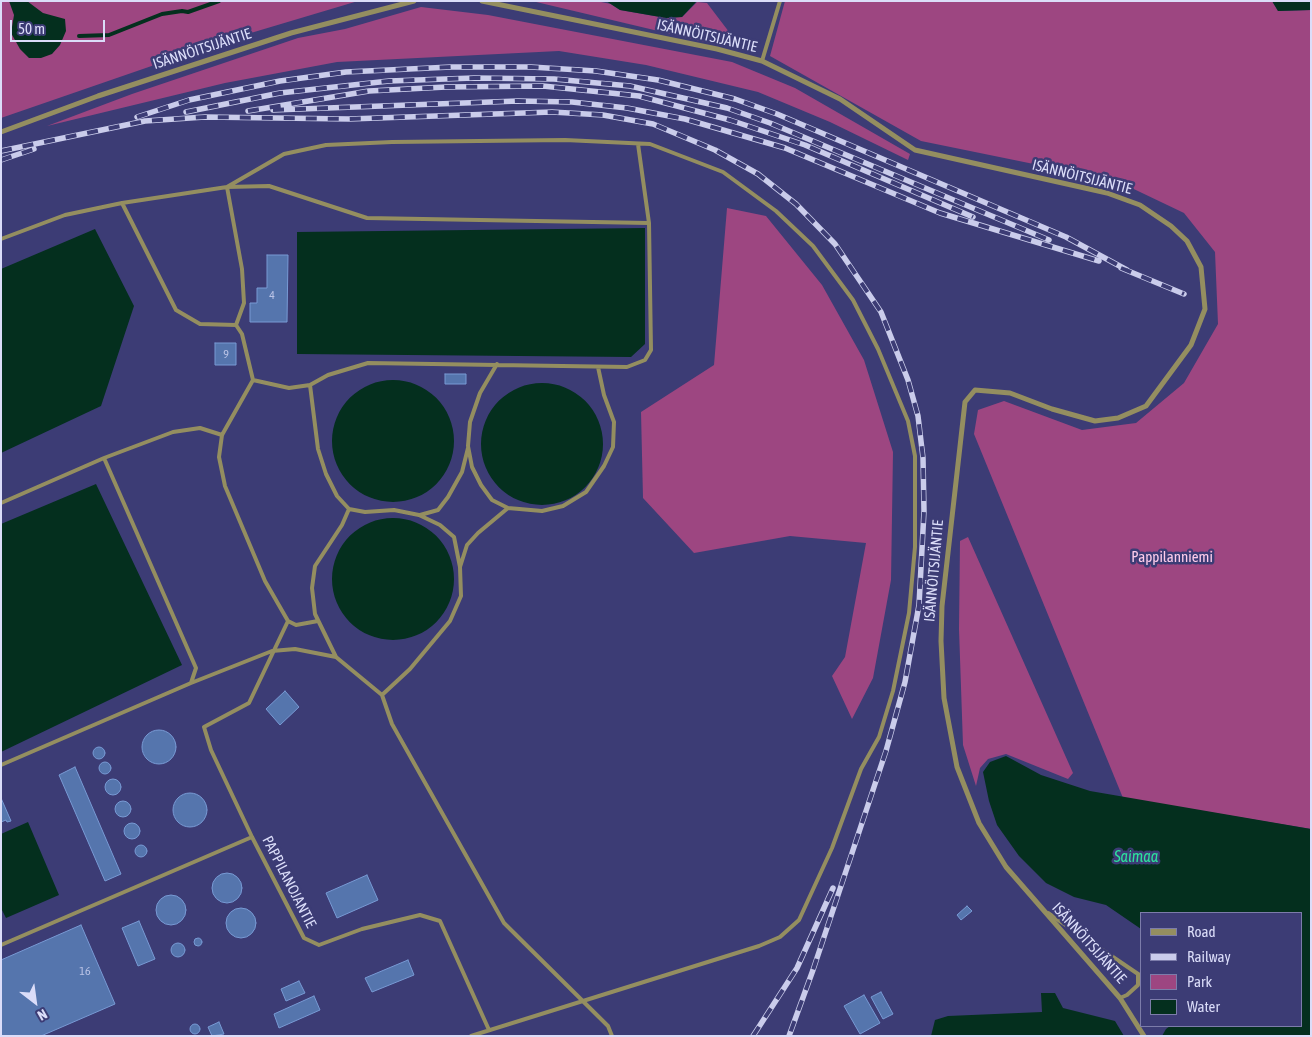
<!DOCTYPE html>
<html>
<head>
<meta charset="utf-8">
<style>
	body { margin:0 }
	#map { position:relative; width:1312px; height:1037px; overflow:hidden; background:#3c3c75; font-family:"Asap Condensed",sans-serif }
	canvas { display:block }
	.frame { position:absolute; inset:0; border:2px solid #dbddf9; pointer-events:none }
	.legend { position:absolute; left:1140px; top:912px; width:162px; height:115px; box-sizing:border-box; background:#3c3c75; border:1px solid #7c7caa; margin:0; padding:6px 9px; list-style:none; font-size:15px; color:#dbddf9 }
	.legend li { display:flex; align-items:center; gap:10px; height:25px }
	.legend b { width:25px; border:1px solid #7c7caa }
	.north { position:absolute; left:10px; top:977px; width:50px; height:50px; -webkit-text-stroke:4px #3c3c75; paint-order:stroke; rotate:150deg; font-size:14px; font-weight:700; line-height:20px; text-align:center; color:#dbddf9 }
	.north::after { content:''; display:block; margin:auto; width:18px; height:22px; background:#dbddf9; clip-path:polygon(50% 0,100% 100%,50% 72%,0 100%) }
	.scale { position:absolute; left:10px; top:20px; width:95px; height:22px; box-sizing:border-box; border:2px solid #dbddf9; border-top:0; padding-left:6px; font-size:15px; line-height:18px; white-space:nowrap; color:#dbddf9; -webkit-text-stroke:4px #3c3c75; paint-order:stroke }
</style>
</head>
<body>
<div id="map">
<canvas width="1312" height="1037"></canvas>
<div class="frame"></div>
<ul class="legend">
<li><b style="height:6px;background:#948e60"></b>Road</li>
<li><b style="height:6px;background:#cacceb"></b>Railway</li>
<li><b style="height:14px;background:#9d4681"></b>Park</li>
<li><b style="height:14px;background:#042f1e"></b>Water</li>
</ul>
<div class="north">N</div>
<div class="scale">50 m</div>
</div>
<script>
const context = document.querySelector('canvas').getContext('2d');
context.lineJoin = 'round';
function fillPath(path, color) {
  context.fillStyle = color;
  context.fill(path, 'evenodd');
}
function shape(rows) {
  const path = new Path2D();
  for (const r of rows) {
    if (r.length === 3) {
      path.moveTo(r[0] + r[2], r[1]);
      path.arc(r[0], r[1], r[2], 0, 2 * Math.PI);
      continue;
    }
    path.moveTo(r[0], r[1]);
    for (let i = 2; i < r.length; i += 2) path.lineTo(r[i], r[i + 1]);
  }
  return path;
}
function trace(path, color, width, dash) {
  context.strokeStyle = color;
  context.lineWidth = width;
  context.lineCap = dash ? 'butt' : 'round';
  context.setLineDash(dash || []);
  context.stroke(path);
}
function write(font, color, halo, rows, align = 'center') {
  context.font = font + ' "Asap Condensed",sans-serif';
  context.lineWidth = 5;
  context.setLineDash([]);
  context.textBaseline = 'middle';
  context.strokeStyle = halo;
  context.fillStyle = color;
  for (const [text, x, y, turn = 0] of rows) {
    context.save();
    context.translate(x, y);
    context.rotate((+turn || 0) * Math.PI / 180);
    context.textAlign = isNaN(turn) ? turn : align;
    if (halo) context.strokeText(text, 0, 0);
    context.fillText(text, 0, 0);
    context.restore();
  }
}
fillPath(shape([
	[1,1,358,1,224,41,1,118],
	[532,1,596,1,611,4,620,10,666,18,682,17,697,2,707,3,742,49,713,44],
	[785,1,1272,1,1278,11,1311,10,1311,829,1123,798,974,434,978,410,1004,401,1082,430,1136,423,1184,383,1218,324,1215,252,1184,213,1117,181,921,141,770,56],
	[421,7,488,15,732,62,795,88,910,154,908,160,830,122,758,92,646,65,559,51,337,62,225,83,47,126,132,94,298,38,345,29],
	[727,208,766,216,822,285,864,360,893,452,891,580,873,678,852,719,832,676,845,657,866,543,790,536,694,553,643,498,641,412,714,365],
	[968,537,1073,773,1068,779,1006,754,988,759,980,768,976,786,963,745,959,629,960,541]
]), '#9d4681');
fillPath(shape([
	[9,1,27,1,43,13,65,19,66,31,60,45,52,54,41,58,29,58,20,49,11,33,14,15],
	[606,1,709,1,696,2,682,17,666,18,620,10],
	[1272,1,1311,1,1311,10,1278,11],
	[645,228,645,344,631,357,297,354,297,232],
	[95,229,134,306,101,406,1,453,1,269],
	[393,441,61],
	[542,444,61],
	[96,484,182,665,1,752,1,524],
	[393,579,61],
	[1006,756,1041,775,1090,791,1311,829,1311,1036,1162,1036,1166,1029,1170,1026,1301,1026,1301,913,1141,913,1141,929,1106,905,1074,897,1046,883,1019,856,997,825,989,801,983,772,990,762],
	[28,822,59,895,6,918,1,908,1,834],
	[1041,993,1055,993,1063,1008,1115,1021,1124,1036,931,1036,935,1020,948,1016,1042,1012]
]), '#042f1e');
trace(shape([
	[79,36,109,35,162,14,182,11,188,12,219,1]
]), '#042f1e', 4);
const building = shape([
	[267,255,288,255,287,322,250,322,250,303,257,303,257,288,267,288,267,255],
	[215,343,236,343,236,365,215,365,215,343],
	[445,374,466,374,466,384,445,384,445,374],
	[285,691,299,707,280,725,266,709,285,691],
	[159,747,17],
	[99,753,6],
	[105,768,6],
	[75,767,121,874,105,881,59,775,75,767],
	[113,787,8],
	[190,810,17],
	[1,798,11,821,7,822,6,820,1,822,1,798],
	[123,809,8],
	[132,831,8],
	[141,851,6],
	[227,888,15],
	[367,875,378,900,337,918,326,893,367,875],
	[171,910,15],
	[967,906,972,911,961,920,957,915,967,906],
	[241,923,15],
	[139,921,155,959,138,966,122,928,139,921],
	[81,925,115,1004,41,1036,1,1036,1,960,81,925],
	[198,942,4],
	[178,950,7],
	[408,960,414,975,372,992,365,978,408,960],
	[299,981,305,993,286,1001,281,989,299,981],
	[881,992,893,1014,883,1019,871,997,881,992],
	[864,995,880,1023,860,1034,844,1006,864,995],
	[314,996,320,1010,279,1028,274,1014,314,996],
	[219,1022,224,1034,212,1036,208,1027,219,1022],
	[195,1029,5]
]);
fillPath(building, '#5575ad');
trace(building, '#789ad4', 1);
trace(shape([
	[762,61,780,1],
	[638,144,649,223],
	[122,203,176,310,200,324,236,325,242,334,253,380],
	[1,239,65,215,122,203,227,187,269,186,367,218,649,223,651,350,645,360,627,367,368,363,328,375,310,385,289,388,253,380,222,435,200,428,173,432,104,458],
	[236,325,244,303,242,269,227,187,284,154,326,145,392,142,565,140,650,144,723,172,776,211,813,246,853,300,878,349,908,421,915,456,915,547,909,613,893,691,879,737,861,769,832,848,799,920,780,937,759,946,471,1036],
	[497,364,480,393,470,422,468,446,472,467,481,485,492,500,508,508],
	[598,367,604,395,614,422,613,447,604,466,586,492,563,506,542,511,508,508,478,533,467,545,460,567,461,596,450,621,410,669,382,695,392,724,504,923,608,1026,612,1036],
	[310,385,318,449,326,474,337,496,349,509,365,512,394,510,419,515,440,525,454,537,460,567],
	[222,435,219,457,225,486,265,581,288,621,296,625,318,621],
	[1,503,104,458,196,668,191,683,1,765],
	[420,515,438,510,448,497,462,472,468,448],
	[288,621,249,703,204,727,211,750,252,837,304,938,319,945,362,929,420,915,440,921,489,1030],
	[336,657,315,614,312,588,315,566,342,525,349,509],
	[191,683,272,651,295,649,336,657,382,695],
	[1048,913,1141,976],
	[1,945,252,837],
	[1120,998,1127,995,1138,985,1138,974]
]), '#948e60', 4);
trace(shape([
	[482,1,717,49,762,61,840,99,915,150,1107,193,1140,205,1171,226,1187,241,1201,267,1205,309,1191,345,1146,406,1118,418,1095,421,1052,409,1010,393,975,390,965,402,942,606,941,641,944,698,957,767,979,823,1006,867,1120,998,1144,1036],
	[1,132,98,96,291,33,414,1]
]), '#948e60', 5);
const rail = shape([
	[273,110,518,101,572,102,627,108,685,119,785,148,940,213,1099,261],
	[248,111,369,91,446,87,543,86,639,96,730,120,805,145,973,217],
	[186,112,280,93,389,81,474,78,554,79,630,86,727,108,770,123,1049,240],
	[137,117,189,100,280,81,346,72,451,67,531,67,596,71,658,80,735,99,777,114,1066,237,1127,270],
	[1,151,145,121,205,117,349,119,552,112,603,115,653,124,715,150,758,174,796,204,835,244,881,312,908,380,918,416,923,458,924,511,919,605,905,682,886,751,813,970,789,1036],
	[1,160,34,149],
	[1121,268,1184,294],
	[753,1036,797,968,833,888]
]);
trace(rail, '#cacceb', 5.5);
trace(rail, '#3c3c75', 4, [11]);
write('12px', '#bac3e6', null, [
	["4",272,295],
	["9",226,354],
	["16",85,971]
]);
write('15px', '#dbddf9', '#3c3c75', [
	["ISÄNNÖITSIJÄNTIE",707,36,13],
	["ISÄNNÖITSIJÄNTIE",202,49,-18],
	["ISÄNNÖITSIJÄNTIE",1082,177,14],
	["ISÄNNÖITSIJÄNTIE",934,571,-85],
	["PAPPILANOJANTIE",289,882,63],
	["ISÄNNÖITSIJÄNTIE",1089,943,48]
]);
write('15px', '#fecceb', '#3c3c75', [
	["Pappilanniemi",1172,557]
]);
write('italic 16px', '#2ce39d', '#3c3c75', [
	["Saimaa",1136,857]
]);
</script>
</body>
</html>
